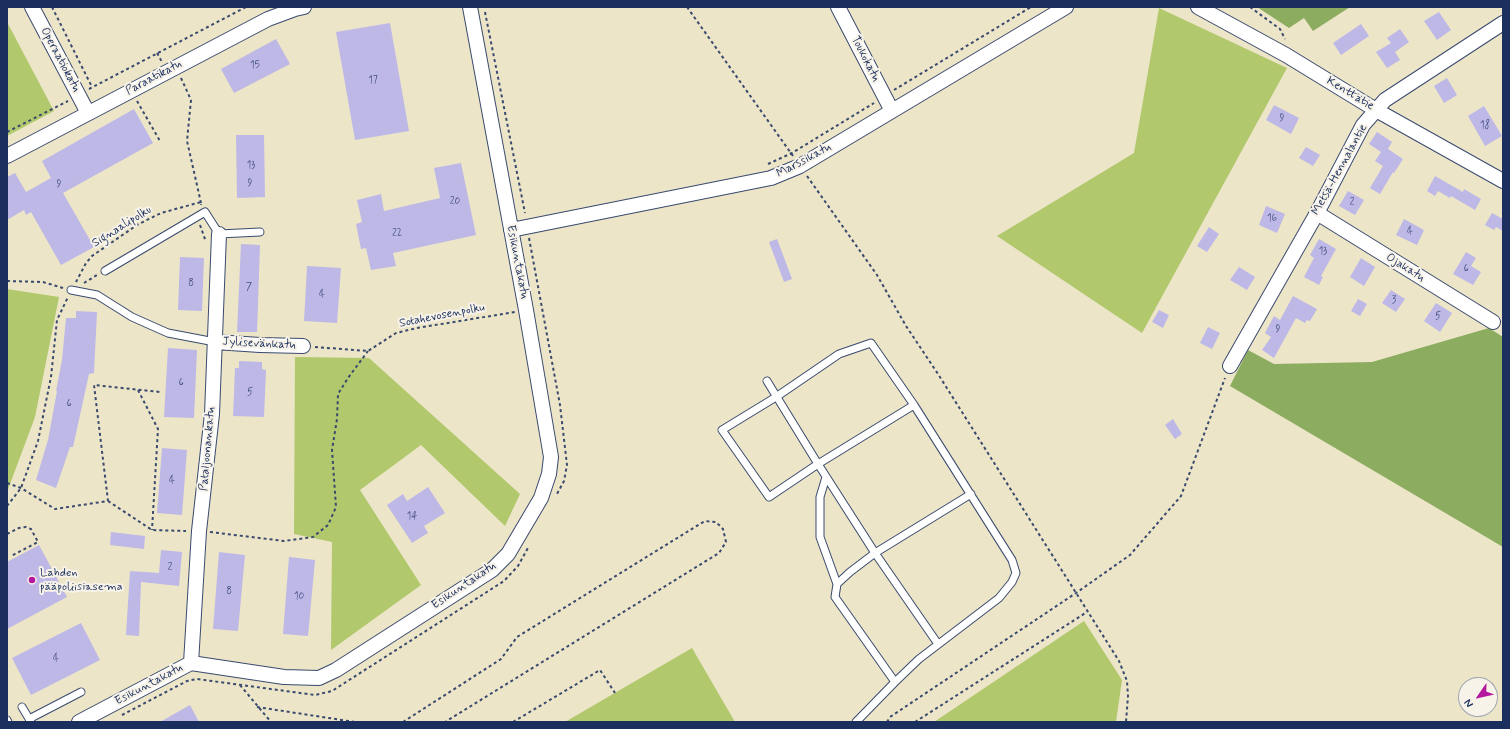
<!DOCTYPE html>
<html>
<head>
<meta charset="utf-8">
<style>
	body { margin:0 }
	#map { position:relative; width:1510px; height:729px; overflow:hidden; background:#ece5c8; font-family:Mynerve,sans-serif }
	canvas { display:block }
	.frame { position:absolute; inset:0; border:8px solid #1b2f5e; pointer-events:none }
	.north { position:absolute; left:1458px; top:677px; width:40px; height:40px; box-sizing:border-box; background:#f7f3e8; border:1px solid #9fa5b1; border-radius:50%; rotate:236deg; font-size:11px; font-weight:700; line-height:16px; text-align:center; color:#1b2f5e }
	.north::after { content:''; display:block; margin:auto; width:14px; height:18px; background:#b5179e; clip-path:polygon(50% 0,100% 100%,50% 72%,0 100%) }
</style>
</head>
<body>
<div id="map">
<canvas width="1510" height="729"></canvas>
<div class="frame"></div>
<div class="north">N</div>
</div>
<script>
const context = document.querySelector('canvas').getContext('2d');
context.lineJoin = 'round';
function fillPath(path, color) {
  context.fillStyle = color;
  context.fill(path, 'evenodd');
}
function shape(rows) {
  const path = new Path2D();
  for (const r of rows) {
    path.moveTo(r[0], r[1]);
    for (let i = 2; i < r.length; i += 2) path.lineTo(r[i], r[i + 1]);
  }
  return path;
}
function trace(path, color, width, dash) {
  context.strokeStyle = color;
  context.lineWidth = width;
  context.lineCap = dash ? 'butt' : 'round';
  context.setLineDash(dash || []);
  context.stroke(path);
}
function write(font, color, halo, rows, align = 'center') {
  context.font = font + ' Mynerve,sans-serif';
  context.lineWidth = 4;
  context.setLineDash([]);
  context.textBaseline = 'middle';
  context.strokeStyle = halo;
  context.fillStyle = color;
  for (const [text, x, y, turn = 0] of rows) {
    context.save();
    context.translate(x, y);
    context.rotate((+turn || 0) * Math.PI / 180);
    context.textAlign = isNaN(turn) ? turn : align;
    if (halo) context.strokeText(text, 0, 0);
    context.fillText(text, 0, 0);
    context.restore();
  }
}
fillPath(shape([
	[1159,8,1287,68,1142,333,997,236,1134,153],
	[7,22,54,111,7,136],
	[7,289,59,297,35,417,7,492],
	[295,357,369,358,520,494,505,526,421,445,360,490,421,585,331,650,332,542,294,534],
	[1084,621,1122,680,1116,722,934,722],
	[692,648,735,722,565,722]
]), '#b1c86d');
fillPath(shape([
	[1257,7,1350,7,1313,31,1304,18,1289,28],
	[1489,328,1503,337,1503,547,1230,386,1248,350,1274,364,1372,362]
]), '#8cac60');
fillPath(shape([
	[1439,12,1451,30,1437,40,1424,21],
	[390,23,409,131,355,140,336,32],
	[1361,24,1369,36,1341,55,1333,43],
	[1400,29,1409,42,1395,52,1400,60,1387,68,1376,52,1391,43,1387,38],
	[276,39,290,64,234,93,221,69],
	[1447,78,1457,95,1444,103,1434,86],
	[1274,105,1299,118,1291,134,1266,120],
	[1484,106,1502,136,1485,146,1468,116],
	[134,109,153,143,63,193,94,247,61,265,31,212,26,215,24,210,7,220,7,177,15,173,26,192,51,178,42,161],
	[1377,132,1392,142,1388,149,1403,159,1394,173,1393,172,1380,194,1370,188,1383,166,1375,161,1381,152,1369,144],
	[236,135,264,135,265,197,237,198],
	[1306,147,1320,155,1313,166,1299,158],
	[461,163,476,235,393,253,396,266,371,270,366,248,361,249,356,224,362,222,357,200,381,194,384,211,440,198,434,168],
	[1435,176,1463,192,1464,189,1481,199,1475,210,1451,196,1450,198,1438,191,1435,196,1427,191],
	[1348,191,1364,200,1355,215,1339,206],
	[1266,206,1285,214,1277,233,1259,225],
	[1492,213,1503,219,1503,231,1496,227,1494,230,1485,225],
	[1404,219,1424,230,1417,245,1396,235],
	[1209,227,1219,234,1207,252,1197,246],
	[777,239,792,279,784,282,769,242],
	[1319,239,1336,249,1321,276,1323,277,1319,285,1304,277,1314,258,1310,255],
	[241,244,260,245,257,332,237,332],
	[1466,252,1476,258,1471,266,1481,272,1473,285,1453,274],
	[180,257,204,258,202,311,178,310],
	[1361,258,1375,267,1364,286,1350,277],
	[307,266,341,268,337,323,304,321],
	[1239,267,1255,277,1247,290,1230,280],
	[1391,290,1405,299,1396,312,1382,303],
	[1293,296,1317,309,1310,321,1307,320,1305,323,1296,318,1274,358,1262,350,1271,337,1265,333,1274,316,1280,320],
	[1358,299,1367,304,1360,316,1351,311],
	[1436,303,1452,313,1440,332,1424,321],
	[1159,310,1169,315,1163,328,1152,322],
	[76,311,97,312,94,373,89,374,73,447,70,447,56,488,36,480,48,440,57,391,56,391,62,360,66,318,76,318],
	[1208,327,1220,333,1212,349,1200,343],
	[168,348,197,350,194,418,164,417],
	[239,361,262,362,262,369,266,370,264,417,233,416,235,368,239,368],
	[1173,419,1182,434,1175,439,1165,425],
	[162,448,187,450,182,515,157,513],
	[428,487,445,513,424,526,428,533,412,543,387,505,403,494,407,501],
	[111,532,145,536,144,549,110,545],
	[39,545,67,597,7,629,7,562],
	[161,550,182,552,179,586,141,582,139,636,126,635,130,571,159,573],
	[219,552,245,555,238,631,213,629],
	[289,557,315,560,308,636,283,634],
	[81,623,100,660,31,695,12,658],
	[190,705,199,722,160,722]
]), '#beb8e7');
const lane = shape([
	[105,271,205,212,219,234,260,232],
	[71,290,97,295,132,317,168,333,215,342],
	[767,381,818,464,875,553,938,644],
	[826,477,820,497,820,537,837,584],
	[895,682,835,597,837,584,850,572,875,553,971,494],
	[22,707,31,722],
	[29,719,81,692],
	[7,720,8,722],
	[856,722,895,682,919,659,999,598,1012,582,1016,573,1012,560,914,405,818,464,769,497,722,430,776,397,839,354,871,343,914,405]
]);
const street = shape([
	[32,7,88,113],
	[838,7,892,111],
	[1198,7,1286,55,1376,110,1503,181],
	[7,156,268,19,295,9,304,7],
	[1317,213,1493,322],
	[511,230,771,178,800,166,1066,7],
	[215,342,260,345,303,346],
	[1230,366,1317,213,1363,125,1385,100,1503,23],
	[191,663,199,531,212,414,219,234],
	[79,722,191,663,284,677,319,678,336,670,492,570,508,554,541,498,549,474,551,457,526,310,470,7]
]);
trace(lane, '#3a4a6e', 9);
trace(street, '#3a4a6e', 16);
trace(shape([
	[52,7,92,87],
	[687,7,793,156],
	[1250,7,1280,29,1285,39],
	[485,12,525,213],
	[157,53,162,62],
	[181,78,191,100,187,141,201,203],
	[89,89,246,7],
	[894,90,1031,7],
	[137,101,160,141],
	[7,132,68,101],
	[768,164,792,153,874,103],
	[807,176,877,275,906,326,938,374,1119,661,1127,681,1128,696,1126,722],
	[200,225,206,242],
	[529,238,560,405,567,465,564,481,557,494],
	[7,281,43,282,63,288],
	[76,282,86,263,92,256,137,225,161,213,201,202,201,205],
	[84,283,97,275],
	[315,347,368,351,396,333,417,328,515,312],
	[138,390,158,429,152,530],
	[7,483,21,488,55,509,108,501,94,385,160,392],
	[108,501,152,530,186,531],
	[7,506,21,488,38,441,51,377,57,320,68,297],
	[210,532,284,541,313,537,328,525,336,507,332,450,337,419,338,394,348,378,368,351],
	[7,534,19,528,26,527,31,529,38,542,11,556],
	[240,685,271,722],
	[257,707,355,722],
	[122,715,187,681,197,679,315,695,332,691,504,581,518,566,529,546],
	[403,722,501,659,517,637,695,527,705,521,716,522,723,529,726,542,719,553,445,722],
	[513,722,600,670,615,693],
	[887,722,890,717,1076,593,1130,555,1181,496,1225,378],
	[915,722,1087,612]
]), '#3a4a6e', 2, [3, 3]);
trace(lane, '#fff', 7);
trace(street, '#fff', 14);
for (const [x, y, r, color] of [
	[32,580,4,"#b5179e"]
]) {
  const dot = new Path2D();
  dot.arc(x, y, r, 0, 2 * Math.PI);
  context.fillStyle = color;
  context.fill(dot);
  trace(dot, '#f7f3e8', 1.5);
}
write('10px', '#445180', null, [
	["15",255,66],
	["17",373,81],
	["9",1282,119],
	["18",1485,126],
	["13",251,166],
	["9",250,184],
	["9",59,185],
	["20",455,202],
	["2",1352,203],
	["16",1272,219],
	["4",1410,232],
	["22",397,234],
	["13",1323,252],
	["6",1466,269],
	["8",191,284],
	["7",249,288],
	["4",322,295],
	["3",1394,301],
	["5",1438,317],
	["9",1278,330],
	["6",181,383],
	["5",250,393],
	["6",69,404],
	["4",172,481],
	["14",412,517],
	["2",170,568],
	["8",229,592],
	["10",299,597],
	["4",56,659]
]);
write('12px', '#1b2f5e', '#f7f3e8', [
	["Toukokatu",865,59,63],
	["Operaatiokatu",60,60,62],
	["Paraatikatu",154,78,-28],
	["Kenttätie",1350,94,31],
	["Marssikatu",804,161,-28],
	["Metsä-Hennalantie",1340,170,-61],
	["Signaalipolku",122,227,-32],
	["Esikuntakatu",517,262,79],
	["Ojakatu",1405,268,32],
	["Sotahevosenpolku",442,316,-11],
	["Jylisevänkatu",259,344,3],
	["Pataljoonankatu",208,449,-85],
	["Esikuntakatu",464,586,-34],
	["Esikuntakatu",149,685,-28]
]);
write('12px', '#1b2f5e', '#f7f3e8', [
	["Lahden",40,573],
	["pääpoliisiasema",40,587]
], 'left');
</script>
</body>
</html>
